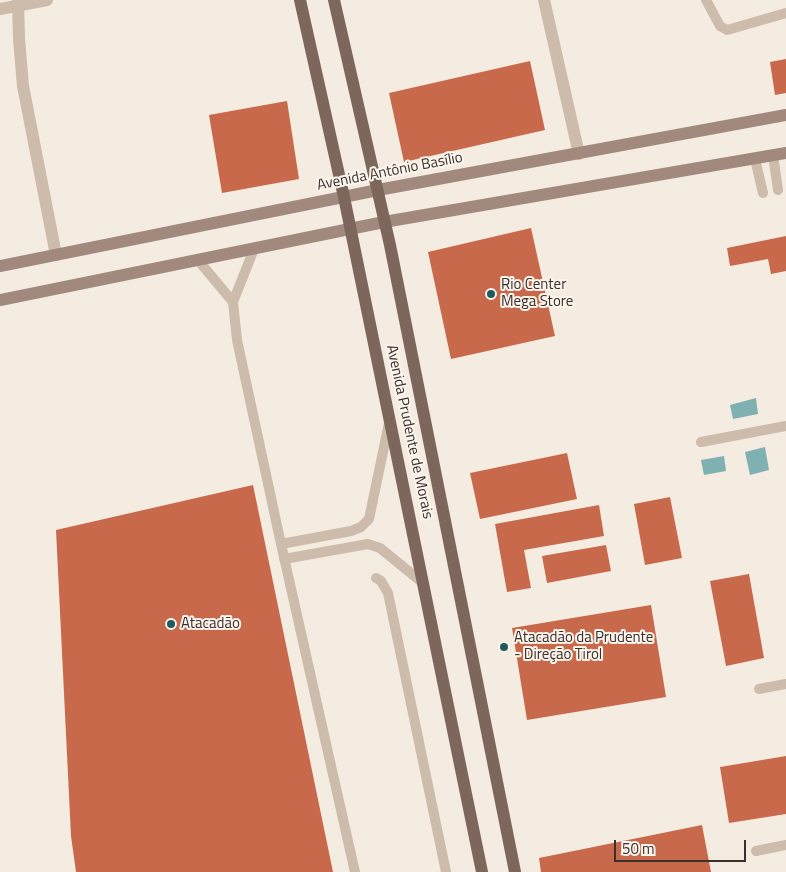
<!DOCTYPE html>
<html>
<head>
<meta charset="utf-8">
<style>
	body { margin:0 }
	#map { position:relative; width:786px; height:872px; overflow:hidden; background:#f4ebe1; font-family:"Titillium Web",sans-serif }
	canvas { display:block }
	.scale { position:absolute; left:614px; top:840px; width:132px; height:22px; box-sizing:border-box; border:2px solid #3b302b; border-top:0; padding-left:6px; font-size:15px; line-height:18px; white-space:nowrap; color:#3b302b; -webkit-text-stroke:4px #fbf5ee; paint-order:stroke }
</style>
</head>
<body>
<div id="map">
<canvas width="786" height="872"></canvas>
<div class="scale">50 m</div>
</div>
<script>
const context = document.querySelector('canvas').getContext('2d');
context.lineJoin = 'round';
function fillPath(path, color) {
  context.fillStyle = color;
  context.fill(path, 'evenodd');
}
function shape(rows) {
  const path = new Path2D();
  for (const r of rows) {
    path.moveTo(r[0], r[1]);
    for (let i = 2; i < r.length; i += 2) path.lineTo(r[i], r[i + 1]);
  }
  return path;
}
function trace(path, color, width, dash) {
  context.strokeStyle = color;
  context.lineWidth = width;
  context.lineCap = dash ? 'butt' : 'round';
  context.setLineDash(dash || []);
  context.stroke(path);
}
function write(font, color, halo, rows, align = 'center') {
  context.font = font + ' "Titillium Web",sans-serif';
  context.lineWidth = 4;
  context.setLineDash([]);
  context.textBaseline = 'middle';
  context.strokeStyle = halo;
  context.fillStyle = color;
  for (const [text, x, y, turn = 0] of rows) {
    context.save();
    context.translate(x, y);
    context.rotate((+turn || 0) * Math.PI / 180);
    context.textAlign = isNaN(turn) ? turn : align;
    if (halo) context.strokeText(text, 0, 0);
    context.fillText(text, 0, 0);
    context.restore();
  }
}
fillPath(shape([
	[756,398,758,414,733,419,730,405],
	[765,447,769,470,750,475,745,452],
	[724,456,726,471,704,475,701,460]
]), '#7fb0b2');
fillPath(shape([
	[786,59,786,93,775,95,770,62],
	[530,61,545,130,404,162,389,93],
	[287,101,299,179,222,193,209,115],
	[531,228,555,336,451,359,428,252],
	[786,236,786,271,771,274,768,259,730,266,727,248],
	[567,453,577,499,480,519,470,473],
	[253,485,333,872,76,872,71,836,56,530],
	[670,497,682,558,645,565,634,504],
	[599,505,604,536,524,550,531,588,507,592,495,524],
	[606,545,611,571,547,583,542,556],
	[749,574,764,658,726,666,710,581],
	[651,605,666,697,527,720,512,628],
	[786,756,786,814,729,823,720,767],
	[702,825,711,872,541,872,539,858]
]), '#c8694b');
trace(shape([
	[706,0,720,26,727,30,786,13],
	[773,155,778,190],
	[755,159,763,193],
	[254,249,233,302,237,340,281,544,355,872],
	[198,260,233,302],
	[701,442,786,426],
	[281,544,351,531,361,527,369,519,389,423],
	[284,559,368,544,380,548,423,583],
	[376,578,381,581,388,593,446,872],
	[759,689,786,684],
	[756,851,786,845]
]), '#cdbbac', 10);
trace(shape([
	[18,0,19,39,23,86,56,255],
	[544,0,579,154],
	[0,9,47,0]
]), '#cdbbac', 12);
trace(shape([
	[0,266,378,190,786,115],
	[0,300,384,222,786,153]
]), '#a18a7d', 12);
trace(shape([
	[300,0,344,197,482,872],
	[334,0,390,245,515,872]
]), '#7d675c', 12);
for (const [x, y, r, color] of [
	[491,294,5,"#1f5a5e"],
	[171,624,5,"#1f5a5e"],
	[504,647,5,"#1f5a5e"]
]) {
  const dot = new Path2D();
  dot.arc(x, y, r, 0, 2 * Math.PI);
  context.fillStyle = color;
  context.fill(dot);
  trace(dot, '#fbf5ee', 2);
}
write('15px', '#3b302b', '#fbf5ee', [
	["Avenida Antônio Basílio",390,172,-11],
	["Avenida Prudente de Morais",409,432,78]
]);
write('15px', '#3b302b', '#fbf5ee', [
	["Rio Center",501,285],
	["Mega Store",501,302],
	["Atacadão",181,624],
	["Atacadão da Prudente",514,638],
	["- Direção Tirol",514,655]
], 'left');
</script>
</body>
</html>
